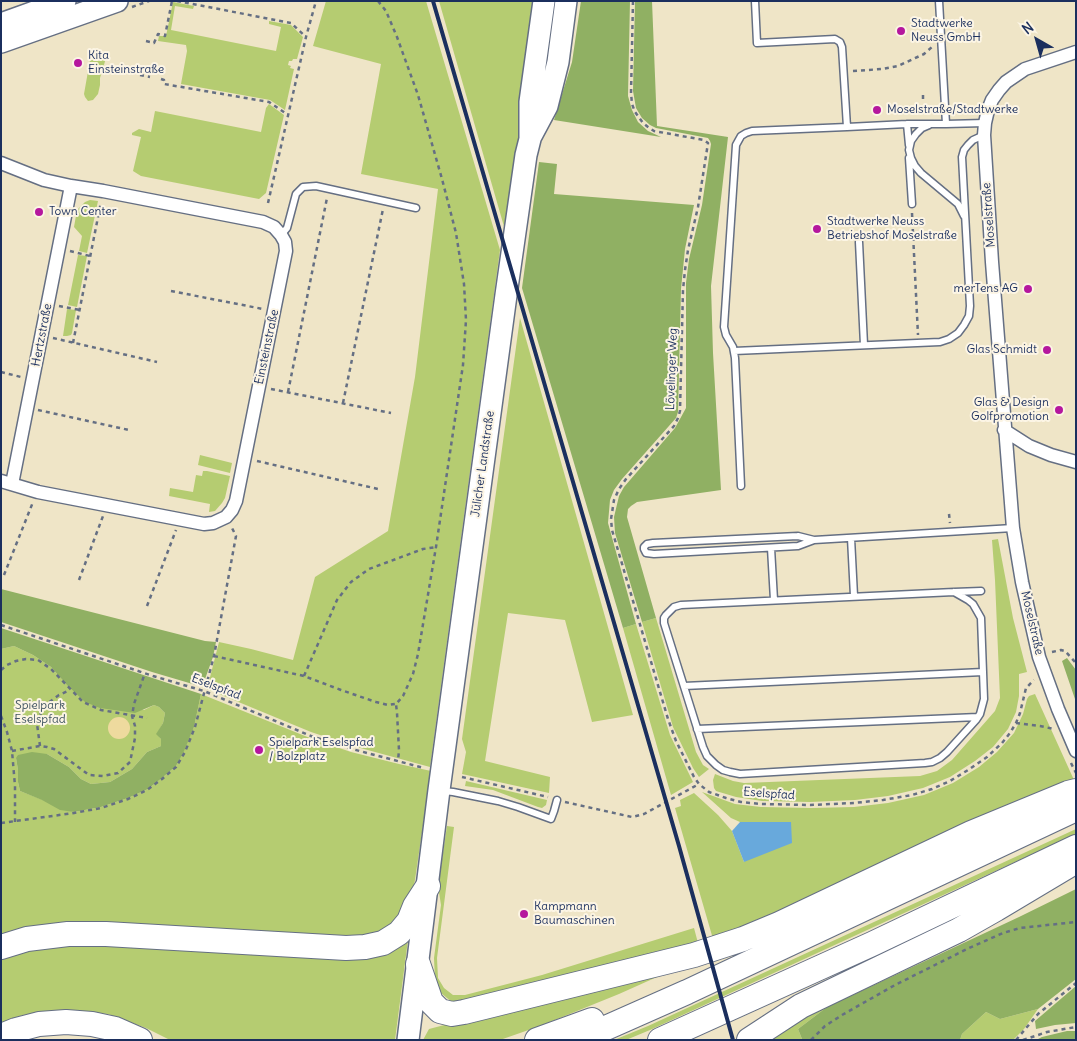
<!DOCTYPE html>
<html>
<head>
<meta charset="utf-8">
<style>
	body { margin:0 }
	#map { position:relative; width:1077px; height:1041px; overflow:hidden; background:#efe5c7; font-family:Delius,sans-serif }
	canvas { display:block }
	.frame { position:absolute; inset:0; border:2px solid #1b2f5e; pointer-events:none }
	.north { position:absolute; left:1012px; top:15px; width:50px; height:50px; -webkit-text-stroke:4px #fcf5e5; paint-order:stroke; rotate:322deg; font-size:14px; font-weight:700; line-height:20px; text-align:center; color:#1b2f5e }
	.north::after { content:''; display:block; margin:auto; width:18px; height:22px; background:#1b2f5e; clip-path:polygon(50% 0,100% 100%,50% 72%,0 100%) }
</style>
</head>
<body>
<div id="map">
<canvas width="1077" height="1041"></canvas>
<div class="frame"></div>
<div class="north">N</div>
</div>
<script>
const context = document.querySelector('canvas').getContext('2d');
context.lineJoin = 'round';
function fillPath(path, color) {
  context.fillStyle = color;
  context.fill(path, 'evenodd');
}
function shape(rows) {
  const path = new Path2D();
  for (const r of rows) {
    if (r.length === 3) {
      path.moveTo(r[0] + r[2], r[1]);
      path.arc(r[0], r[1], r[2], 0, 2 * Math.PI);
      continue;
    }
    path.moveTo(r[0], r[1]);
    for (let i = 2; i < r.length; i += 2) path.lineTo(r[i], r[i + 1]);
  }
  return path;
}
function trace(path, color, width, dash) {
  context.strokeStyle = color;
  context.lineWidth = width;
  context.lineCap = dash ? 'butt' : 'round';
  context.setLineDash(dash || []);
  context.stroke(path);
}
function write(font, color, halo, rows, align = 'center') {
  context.font = font + ' Delius,sans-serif';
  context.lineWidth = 4;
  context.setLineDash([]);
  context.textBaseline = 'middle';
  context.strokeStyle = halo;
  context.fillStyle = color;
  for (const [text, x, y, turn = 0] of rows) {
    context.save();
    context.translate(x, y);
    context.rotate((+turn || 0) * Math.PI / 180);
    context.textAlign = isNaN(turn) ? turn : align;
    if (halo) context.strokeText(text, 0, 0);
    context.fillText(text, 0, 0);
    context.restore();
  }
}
fillPath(shape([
	[326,1,426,1,500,250,430,767,353,746,311,732,207,689,219,642,251,649,293,660,315,577,388,531,415,377,438,189,361,174,381,64,313,46],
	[439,1,535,1,518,141,505,230],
	[173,2,194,6,193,9,175,6,171,30,276,51,281,27,269,24,269,21,291,25,303,37,297,59,293,59,292,61,289,61,288,65,291,66,290,68,294,69,285,110,270,100,181,84,187,51,186,45,158,41,159,36,166,36],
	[98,53,102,54,106,58,100,78,100,85,98,94,93,100,88,101,85,97,84,94,90,60],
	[269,104,284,115,266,193,259,199,141,176,133,171,141,137,132,135,132,133,139,129,151,132,155,111,261,132,266,108],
	[90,200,98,201,87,253,79,251,82,236,74,227,77,210,85,202],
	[78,255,87,256,77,307,68,305],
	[67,309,76,310,72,333,71,335,67,336,63,336],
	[520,318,633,715,592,722,565,620,508,613,485,761,550,777,549,793,462,774,466,752,462,739],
	[200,455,232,463,230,473,198,465],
	[203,471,207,471,230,476,225,498,222,503,215,511,209,512,210,504,169,496,170,488,193,492,196,475,202,476],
	[998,539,1013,618,1027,672,1019,674,1019,696,1016,712,1008,729,993,747,975,761,950,777,923,788,888,796,855,800,810,802,762,801,736,797,716,791,714,788,713,780,715,774,733,781,744,783,920,776,937,771,952,760,995,711,1000,698,995,580,992,540],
	[656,618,696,752,703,765,709,769,699,777,693,768,673,727,642,622],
	[636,624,670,735,693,782,671,795,623,628],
	[14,646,33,655,51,667,66,684,144,710,154,705,159,707,165,713,163,723,157,734,161,739,161,746,147,752,132,769,110,782,91,784,81,779,69,767,47,754,16,758,18,770,18,782,20,791,74,812,101,807,128,798,148,789,162,778,176,766,194,727,201,694,310,738,351,752,399,764,431,771,412,900,392,929,358,937,89,922,56,923,26,927,1,934,1,649],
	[1035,694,1074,780,748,927,713,939,675,808,681,806,680,800,694,793,718,815,732,831,744,862,791,823,740,822,731,818,702,792,735,804,761,807,811,808,854,807,888,803,924,795,953,783,979,767,997,752,1014,733,1023,714,1027,699,1029,696],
	[466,781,547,800,546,805,542,808,538,807,493,790,465,786],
	[447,826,454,827,437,958,438,978,444,988,453,995,465,995,542,975,694,928,698,943,453,1003,441,993,435,980,434,958,441,905,438,886],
	[1076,829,1076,834,1065,839,650,1030,626,1040,614,1040,648,1026],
	[409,932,395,1040,170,1040,146,1028,108,1014,65,1010,23,1015,1,1023,1,953,56,941,357,956],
	[695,960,619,994,540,1026,500,1040,423,1040,429,1029],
	[827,1007,798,1029,802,1039,801,1040,767,1040,788,1024],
	[1038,1009,1024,1029,1013,1040,960,1040,962,1034,986,1012,1000,1019]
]), '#b5cc71');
fillPath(shape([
	[581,1,630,1,628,96,632,110,638,122,648,131,661,137,554,120,572,62],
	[635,1,652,1,657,126,728,137,711,286,713,353,721,490,637,502,631,506,628,509,627,517,656,618,642,622,615,533,614,517,619,496,624,487,675,428,686,408,686,283,689,259,702,205,711,144,710,141,708,138,656,128,650,125,642,118,636,108,633,91],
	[539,162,557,164,554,194,694,205,685,249,681,289,678,412,676,418,661,435,622,479,614,490,610,500,608,523,636,624,623,628,522,288],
	[1,589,205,641,216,642,213,657,205,679,196,685,152,672,1,622],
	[1,628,201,694,194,727,184,751,176,766,162,778,148,789,128,798,101,807,74,812,60,810,42,800,20,791,18,782,18,770,16,758,18,755,32,752,47,754,69,767,81,779,91,784,110,782,132,769,147,752,161,746,161,739,156,734,163,723,165,713,159,707,154,705,135,713,100,708,85,702,66,684,51,667,33,655,14,646,1,649],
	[1067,658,1076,670,1076,702,1062,661],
	[1076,889,1076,979,1038,1009,1000,1019,986,1012,962,1034,960,1040,801,1040,802,1039,798,1029,827,1007,1019,917],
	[1076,986,1076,1023,1055,1025,1036,1029,1035,1021],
	[1067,1031,1076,1031,1076,1040,1036,1040,1042,1037]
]), '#90b063');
fillPath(shape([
	[119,728,11]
]), '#eeda9e');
fillPath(shape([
	[740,822,791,822,792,843,744,862,732,831]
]), '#68a9dc');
const lane = shape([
	[755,1,757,43,835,39,840,42,842,47,847,127,907,124,946,124,985,123],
	[939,1,946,124],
	[907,124,909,145],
	[929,125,922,128,916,134,911,141,909,150,911,158,915,166,921,173,958,204,964,216],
	[909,158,912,204],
	[281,235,287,228,296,194,303,187,316,186,416,208],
	[859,242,864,345],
	[734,351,940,342,949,339,958,333,964,325,969,316,970,306,962,157,964,150,968,145,973,140,984,135],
	[741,486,735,358,733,347,726,335,724,327,736,145,741,136,746,133,752,131,847,127],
	[798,536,814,540,798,546,654,554,646,553,644,549,644,547,647,544,653,543,798,536],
	[851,538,854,596],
	[814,540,1013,528],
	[771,548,774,600],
	[954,592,968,600,973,604,981,618,984,699,980,714,976,720,947,752,940,758,932,762,925,763,740,774,730,772,723,770,716,765,707,756,703,747,664,623,664,618,666,615,674,607,681,605,954,592,981,591],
	[684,686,983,672],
	[697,729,978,717],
	[443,791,453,792,498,801,518,807,551,819,554,811,557,800]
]);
const street = shape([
	[1076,52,1025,69,1006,82,999,90,992,100,988,110,985,123,984,135,992,262,1013,528,1022,582,1039,657,1058,709,1076,751],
	[1,163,44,180,71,186,103,191,263,222,274,227,281,235,285,242,286,251,236,501,232,510,226,517,213,523,204,524,38,492,1,481],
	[1004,430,1029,446,1051,455,1076,462],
	[12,484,71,186]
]);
const primary = shape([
	[1,24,65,1],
	[1,42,117,1],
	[531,136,547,106,558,62,566,1],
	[408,1040,439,790,506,295,526,155,530,139,530,102,544,1]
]);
const highway = shape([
	[1,947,27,939,68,934,106,934,346,948,365,947,383,943,399,933,409,921,415,906,428,886],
	[418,964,431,1002,440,1011,452,1014,464,1012,694,955,743,939,779,924,971,833,1068,793,1076,791],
	[1,1036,16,1030,39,1024,66,1022,92,1024,115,1029,140,1040],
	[537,1040,592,1020],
	[575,1040,608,1027,687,992,1076,809],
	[660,1040,872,944,1076,847],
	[749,1040,801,1006,959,930,996,909,1068,866]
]);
trace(lane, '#656f83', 9);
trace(street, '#656f83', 15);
trace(primary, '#656f83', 24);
trace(highway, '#656f83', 26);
trace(shape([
	[177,1,291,23,306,37],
	[378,1,386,11,397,37,418,95,442,179,456,233,464,284,466,320,463,365,436,547,418,654,413,674,403,696,396,704,397,713,399,750,398,761],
	[633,1,631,93,632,104,635,112,643,123,648,127,654,131,704,140,708,143,698,207,688,250,685,270,683,290,680,411,678,418,674,426,626,479,619,489,614,500,611,519,612,530,668,719,676,741,694,777,699,784,709,792,726,798,741,802,761,804,810,805,854,803,883,800,912,795,932,789,950,781,968,770,987,757,1002,743,1010,733,1016,723,1020,713,1026,688,1034,680],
	[132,7,149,1],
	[146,41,154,43,158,34,165,36,172,1],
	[853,71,882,69,898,66,924,54,932,47],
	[140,75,150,77],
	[161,79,164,80,164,84,269,102,288,115],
	[923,95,923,101],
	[268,203,306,37,316,1],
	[912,213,918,335],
	[70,251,90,256],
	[171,291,263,309],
	[59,306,80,310],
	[53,338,157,362],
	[73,343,101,202],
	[1,372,21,377],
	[271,389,391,413],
	[288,392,327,198],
	[343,403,383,209],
	[38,410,129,430],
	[257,461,378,489],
	[949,514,950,523],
	[4,575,33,502],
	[79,580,103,516],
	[147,606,176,530],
	[1,625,153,676,204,691,311,736,352,749,424,768],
	[1052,652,1061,650,1065,651,1076,663],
	[214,656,304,676,341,690,376,702,388,705,395,704],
	[1,670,7,665,16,661,26,659,38,660,51,669,83,702,101,710,147,718],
	[304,676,337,600,351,582,369,569,423,549,436,547],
	[1,716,7,732,12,751,15,786,15,822],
	[1016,723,1040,726,1054,729],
	[40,746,37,724,42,710,48,703,59,695,70,690],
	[12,751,40,746,47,747,54,749,89,775,103,776,118,773,130,762,135,738,135,726,132,716,134,704,145,673],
	[1071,763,1076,773],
	[462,777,548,797],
	[565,802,632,817,644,814,699,784],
	[1,823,74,813,101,808,128,799,147,790,162,779,176,767,185,752,195,727,214,656,236,536,232,528],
	[811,1040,825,1026,842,1015,895,985,967,949,1003,933,1020,928,1076,922],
	[1016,1040,1038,1014,1076,983],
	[1023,1040,1047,1032,1076,1027]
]), '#656f83', 2.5, [4, 4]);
trace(lane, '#fff', 6);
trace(street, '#fff', 12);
trace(primary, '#fff', 21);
trace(highway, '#fff', 24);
trace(shape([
	[433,1,679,846,733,1040]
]), '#1b2f5e', 4);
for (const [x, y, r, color] of [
	[901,31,5,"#b5179e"],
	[78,63,5,"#b5179e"],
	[877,110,5,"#b5179e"],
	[39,212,5,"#b5179e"],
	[817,229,5,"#b5179e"],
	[1028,289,5,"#b5179e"],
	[1047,350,5,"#b5179e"],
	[1059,410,5,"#b5179e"],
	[259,750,5,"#b5179e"],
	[524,914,5,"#b5179e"]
]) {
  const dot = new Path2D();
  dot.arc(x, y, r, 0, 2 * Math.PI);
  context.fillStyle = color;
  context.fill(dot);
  trace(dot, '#fcf5e5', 2);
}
write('12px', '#1b2f5e', '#fcf5e5', [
	["Stadtwerke",911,24],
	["Neuss GmbH",911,38],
	["Kita",88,56],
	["Einsteinstraße",88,70],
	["Moselstraße/Stadtwerke",887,110],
	["Town Center",49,212],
	["Stadtwerke Neuss",827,222],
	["Betriebshof Moselstraße",827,236],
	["merTens AG",1018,289,"right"],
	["Glas Schmidt",1037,350,"right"],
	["Glas & Design",1049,403,"right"],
	["Golfpromotion",1049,417,"right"],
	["Spielpark Eselspfad",269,743],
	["/ Bolzplatz",269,757],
	["Kampmann",534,907],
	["Baumaschinen",534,921]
], 'left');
write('12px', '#1b2f5e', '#fcf5e5', [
	["Moselstraße",989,215,-94],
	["Hertzstraße",42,335,-79],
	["Einsteinstraße",267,347,-78],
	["Lövelinger Weg",672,369,-88],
	["Jülicher Landstraße",483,464,-82],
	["Moselstraße",1032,623,77],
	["Eselspfad",216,687,21],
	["Eselspfad",769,794,4]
]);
write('12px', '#425663', '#fcf5e5', [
	["Spielpark",40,706],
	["Eselspfad",40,720]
]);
</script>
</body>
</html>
